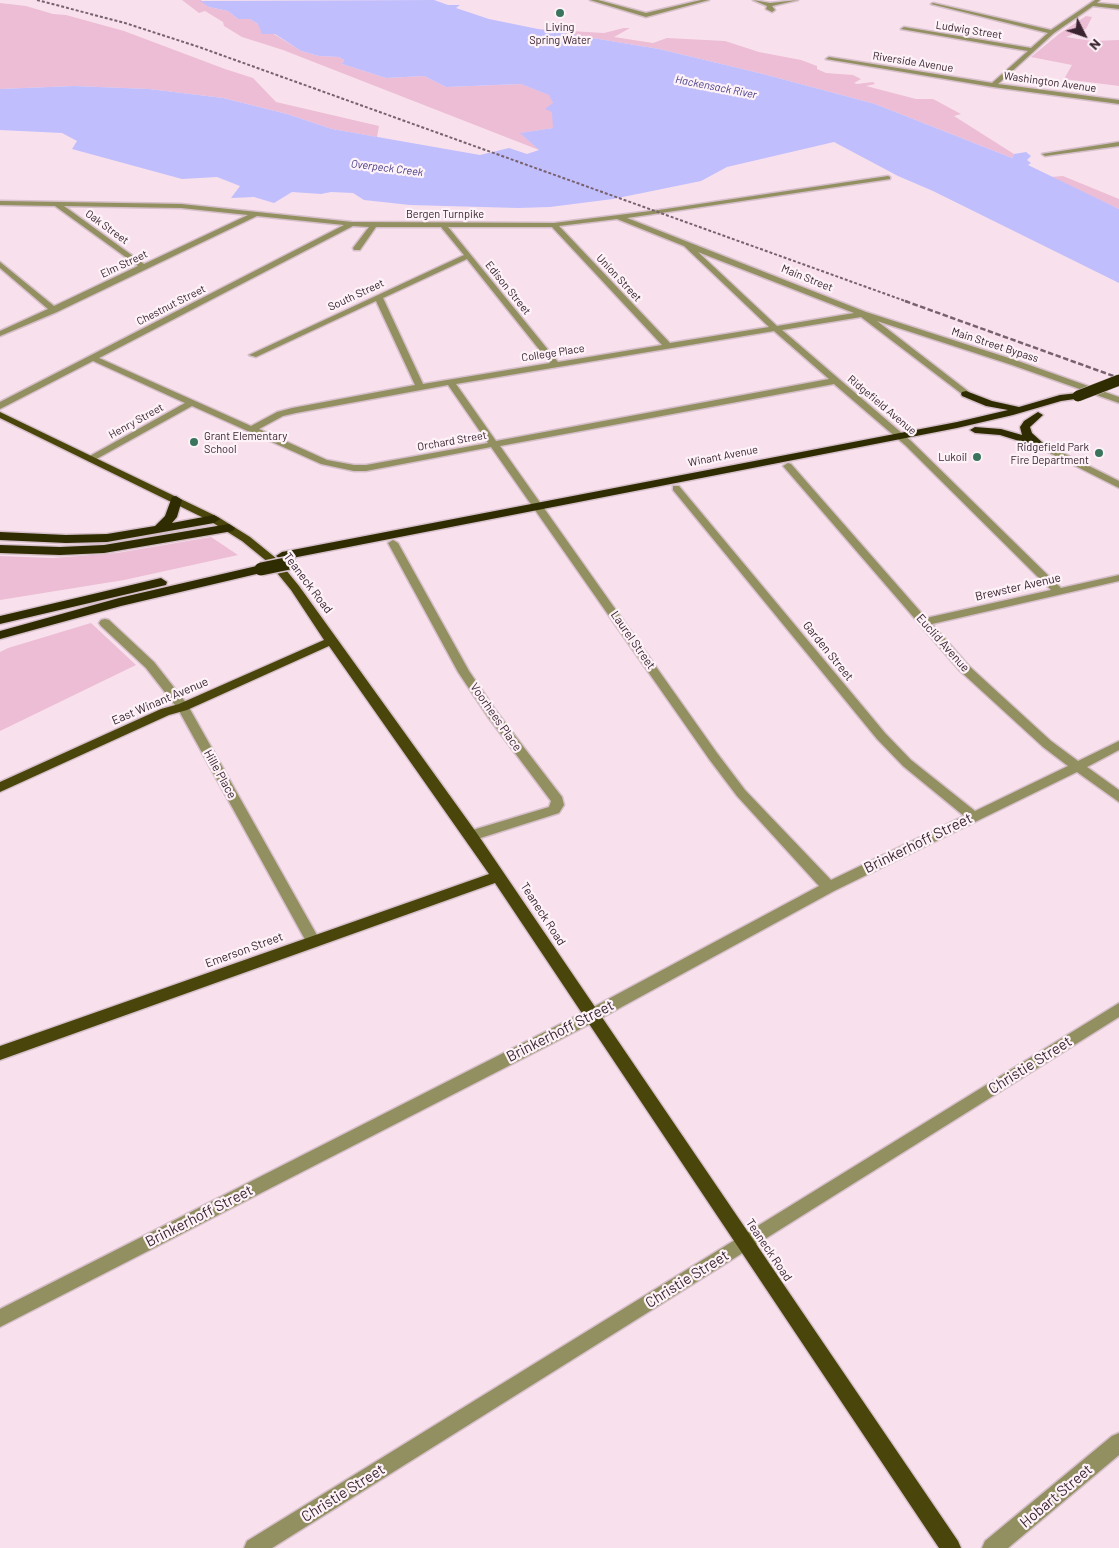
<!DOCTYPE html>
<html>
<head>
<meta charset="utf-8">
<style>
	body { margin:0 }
	#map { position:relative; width:1119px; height:1548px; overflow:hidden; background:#f8e1ec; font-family:Barlow,sans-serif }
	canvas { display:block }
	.north { position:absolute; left:1059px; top:10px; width:50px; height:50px; -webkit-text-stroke:4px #fdf2f7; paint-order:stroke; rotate:131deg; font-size:14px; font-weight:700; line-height:20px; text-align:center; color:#3a2430 }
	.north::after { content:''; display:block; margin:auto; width:18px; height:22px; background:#3a2430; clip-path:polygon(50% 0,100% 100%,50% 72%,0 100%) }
</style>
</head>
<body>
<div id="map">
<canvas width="1119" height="1548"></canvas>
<div class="north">N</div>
</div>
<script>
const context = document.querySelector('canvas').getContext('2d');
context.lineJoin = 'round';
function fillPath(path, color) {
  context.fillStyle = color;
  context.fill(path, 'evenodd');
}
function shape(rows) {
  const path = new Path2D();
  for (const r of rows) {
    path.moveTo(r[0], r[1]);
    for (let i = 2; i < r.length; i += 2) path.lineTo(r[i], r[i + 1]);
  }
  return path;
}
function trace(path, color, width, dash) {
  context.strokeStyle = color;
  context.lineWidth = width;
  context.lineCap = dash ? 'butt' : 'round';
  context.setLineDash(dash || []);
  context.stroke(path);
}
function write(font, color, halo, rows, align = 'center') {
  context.font = font + ' Barlow,sans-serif';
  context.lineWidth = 4.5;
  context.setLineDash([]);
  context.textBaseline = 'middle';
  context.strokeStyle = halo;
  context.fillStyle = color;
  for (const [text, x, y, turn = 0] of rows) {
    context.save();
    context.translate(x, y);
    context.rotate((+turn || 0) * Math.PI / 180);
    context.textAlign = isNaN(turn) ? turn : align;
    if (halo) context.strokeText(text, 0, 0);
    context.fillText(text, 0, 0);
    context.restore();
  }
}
fillPath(shape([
	[182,0,202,0,201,1,209,7,228,11,238,19,250,19,301,51,319,56,339,57,344,60,342,64,386,78,424,76,446,87,521,84,550,95,553,103,553,128,521,133,539,150,283,50,242,37,224,26,223,22,205,11,199,13],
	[0,3,26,6,53,14,66,15,124,31,225,69,253,78,276,102,379,126,377,137,332,129,287,114,223,98,149,89,74,86,0,89],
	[1086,16,1092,17,1086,29,1066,37,1092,41,1119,40,1119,86,1064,79,1072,65,1031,57,1059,34],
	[624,28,630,28,614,37,653,43,667,38,725,41,759,52,801,60,817,66,817,69,826,73,853,75,861,79,854,83,857,84,873,82,875,84,866,86,916,99,933,99,961,114,954,116,1014,154,1012,158,875,104,763,74,659,49,538,29,604,33],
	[1063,176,1119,199,1119,209,1051,177],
	[211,537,238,555,124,580,0,600,0,556,53,558,117,553],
	[91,623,136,665,0,731,0,652,8,648]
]), '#ecbdd5');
fillPath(shape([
	[434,0,448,5,460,5,456,8,489,19,538,29,659,49,763,74,875,104,1012,158,1014,154,1026,152,1031,156,1027,160,1031,163,1028,165,1119,209,1119,283,933,191,898,176,834,142,727,167,701,181,613,199,550,207,518,208,410,205,364,200,353,193,331,192,321,194,292,192,274,203,254,197,231,198,240,186,217,177,182,179,72,149,77,141,62,133,0,130,0,89,74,86,149,89,223,98,287,114,332,129,480,155,509,148,527,154,539,150,520,133,553,128,552,112,545,109,553,103,549,95,521,84,446,87,424,76,386,78,342,64,344,60,339,57,319,56,301,51,275,34,262,34,258,24,250,19,238,19,228,11,209,7,200,1]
]), '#c0befd');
const minor = shape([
	[590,0,598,0,646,13,701,0,709,0,646,17,590,0],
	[753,0,770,3,798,0,772,6,775,10,772,12,766,9,767,6,753,0],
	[1095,0,1100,0,1097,3,1119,5,1119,9,1093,6,1054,33,998,84,1119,100,1119,104,993,87,826,59,829,57,992,83,1028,51,901,29,904,27,1031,48,1048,33,931,4,933,3,1051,30,1095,0],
	[1119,142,1119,146,1045,156,1042,154,1119,142],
	[888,176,890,177,890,179,627,218,866,312,1018,361,1119,397,1119,403,1012,365,877,321,969,392,970,394,966,397,861,317,782,330,911,441,1061,588,1119,575,1119,581,932,624,968,665,1051,741,1078,761,1119,741,1119,750,1087,767,1119,790,1119,802,1077,772,834,891,596,1021,0,1327,0,1309,586,1011,819,886,737,796,709,759,491,447,366,471,354,471,321,464,192,406,91,462,88,461,88,457,185,403,93,361,0,409,0,402,344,225,257,216,57,312,0,336,0,331,48,309,0,268,0,262,54,306,138,266,55,206,0,205,0,201,181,204,352,222,554,223,659,210,888,176],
	[64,206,181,208,248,215,144,264,64,206],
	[617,219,684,246,769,327,670,343,559,226,617,219],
	[353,226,369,227,353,248,354,250,360,250,376,227,441,227,464,255,249,355,256,357,376,301,415,385,292,408,277,412,251,426,99,358,353,226],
	[448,227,552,227,662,345,558,362,448,227],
	[698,252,854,313,777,326,698,252],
	[467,259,550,363,423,384,383,298,467,259],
	[774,331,829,379,496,441,456,384,774,331],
	[834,384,905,445,1051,590,926,618,791,464,788,463,783,466,960,671,1043,747,1068,766,975,811,911,760,885,733,679,486,673,486,673,490,877,739,903,766,964,816,831,880,745,790,717,753,500,446,834,384],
	[448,385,488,443,366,465,354,465,327,460,259,429,283,416,296,413,448,385],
	[1037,440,1119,481,1119,488,1034,445,1032,443,1037,440],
	[393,540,398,543,469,671,496,711,562,797,564,805,559,813,471,841,466,840,464,836,466,832,549,807,551,801,488,717,458,672,388,543,393,540],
	[105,619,109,620,154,662,187,704,318,937,320,941,318,945,313,947,308,945,178,709,146,668,101,626,99,623,101,620,105,619],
	[1119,1003,1119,1017,272,1548,244,1548,247,1541,1119,1003],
	[1119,1433,1119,1455,1008,1548,982,1548,985,1541,1112,1436,1119,1433]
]);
const major = shape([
	[0,412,218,517,250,537,277,559,299,586,476,832,958,1541,961,1548,939,1548,495,883,0,1060,0,1046,489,874,329,646,187,710,169,715,0,792,0,782,161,709,179,704,324,640,291,590,269,563,242,541,210,521,0,418,0,412]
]);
const highway = shape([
	[966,391,992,401,1019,407,1060,395,1078,393,1083,396,1082,398,1061,401,1013,415,957,428,282,560,276,556,282,552,957,422,1008,410,986,406,962,396,961,394,962,392,966,391],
	[1038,412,1043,415,1030,427,1032,433,1043,443,1041,445,1035,446,1000,435,975,433,970,430,975,427,1001,429,1022,435,1020,427,1024,421,1038,412],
	[176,496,182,500,177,517,172,523,214,515,220,519,214,523,107,542,66,543,0,540,0,532,66,535,107,534,155,526,165,516,172,497,176,496],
	[229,524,235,528,233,531,104,553,60,555,0,553,0,545,60,547,104,545,229,524],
	[261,565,265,566,267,569,265,572,121,606,0,639,0,631,119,598,261,565],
	[161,578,167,582,166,585,0,624,0,616,161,578]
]);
trace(minor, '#d6bfca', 3);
trace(major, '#d6bfca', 3);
trace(highway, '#d6bfca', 3);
fillPath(minor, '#928f60');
fillPath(major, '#49450b');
fillPath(highway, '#2f2c02');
trace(shape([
	[37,0,125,23,199,47,908,302]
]), '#78626d', 2, [3, 2]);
trace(shape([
	[905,301,1119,378]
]), '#78626d', 2.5, [5.5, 2.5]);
const highwayBridgeFar1 = shape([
	[1078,396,1119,380]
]);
const highwayBridge = shape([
	[261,569,290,563]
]);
trace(highwayBridgeFar1, '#d6bfca', 12, []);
trace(highwayBridge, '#d6bfca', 16, []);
trace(highwayBridgeFar1, '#2f2c02', 11);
trace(highwayBridge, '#2f2c02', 13);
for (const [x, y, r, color] of [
	[560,13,5,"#3a745d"],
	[194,442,5,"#3a745d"],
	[1099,453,5,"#3a745d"],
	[977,457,5,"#3a745d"]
]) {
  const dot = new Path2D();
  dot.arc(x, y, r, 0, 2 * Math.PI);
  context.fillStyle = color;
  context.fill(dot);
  trace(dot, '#fdf2f7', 2);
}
write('11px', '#3a2430', '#fdf2f7', [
	["Living",560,27,"center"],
	["Spring Water",560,40,"center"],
	["Grant Elementary",204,436,"left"],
	["School",204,449,"left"],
	["Ridgefield Park",1089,447],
	["Fire Department",1089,460],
	["Lukoil",967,457]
], 'right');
write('11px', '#3a2430', '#fdf2f7', [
	["Ludwig Street",969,30,9],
	["Riverside Avenue",913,62,9],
	["Washington Avenue",1050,82,8],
	["Bergen Turnpike",445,214],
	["Oak Street",107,227,36],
	["Elm Street",124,264,-25],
	["Union Street",619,278,47],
	["Main Street",807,278,22],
	["Edison Street",508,288,51],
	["South Street",356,295,-25],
	["Chestnut Street",171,305,-27],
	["Main Street Bypass",995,345,18],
	["College Place",553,353,-9],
	["Ridgefield Avenue",882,405,40],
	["Henry Street",136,421,-29],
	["Orchard Street",452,441,-10],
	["Winant Avenue",723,456,-11]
]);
write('italic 11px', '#483e87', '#fdf2f7', [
	["Hackensack River",716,87,11],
	["Overpeck Creek",387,168,7]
]);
write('12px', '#3a2430', '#fdf2f7', [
	["Teaneck Road",308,583,53],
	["Brewster Avenue",1018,587,-13],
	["Laurel Street",633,640,55],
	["Euclid Avenue",943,643,48],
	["Garden Street",828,651,51],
	["East Winant Avenue",160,701,-23],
	["Voorhees Place",496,717,55],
	["Hille Place",220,774,61],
	["Teaneck Road",543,914,57],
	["Emerson Street",244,950,-20],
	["Teaneck Road",769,1250,56]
]);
write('15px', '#3a2430', '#fdf2f7', [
	["Brinkerhoff Street",918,843,-26],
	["Brinkerhoff Street",560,1031,-27],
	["Christie Street",1030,1065,-32],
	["Brinkerhoff Street",199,1216,-27],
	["Christie Street",687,1279,-32],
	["Christie Street",343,1493,-32],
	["Hobart Street",1056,1496,-40]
]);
</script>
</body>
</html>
